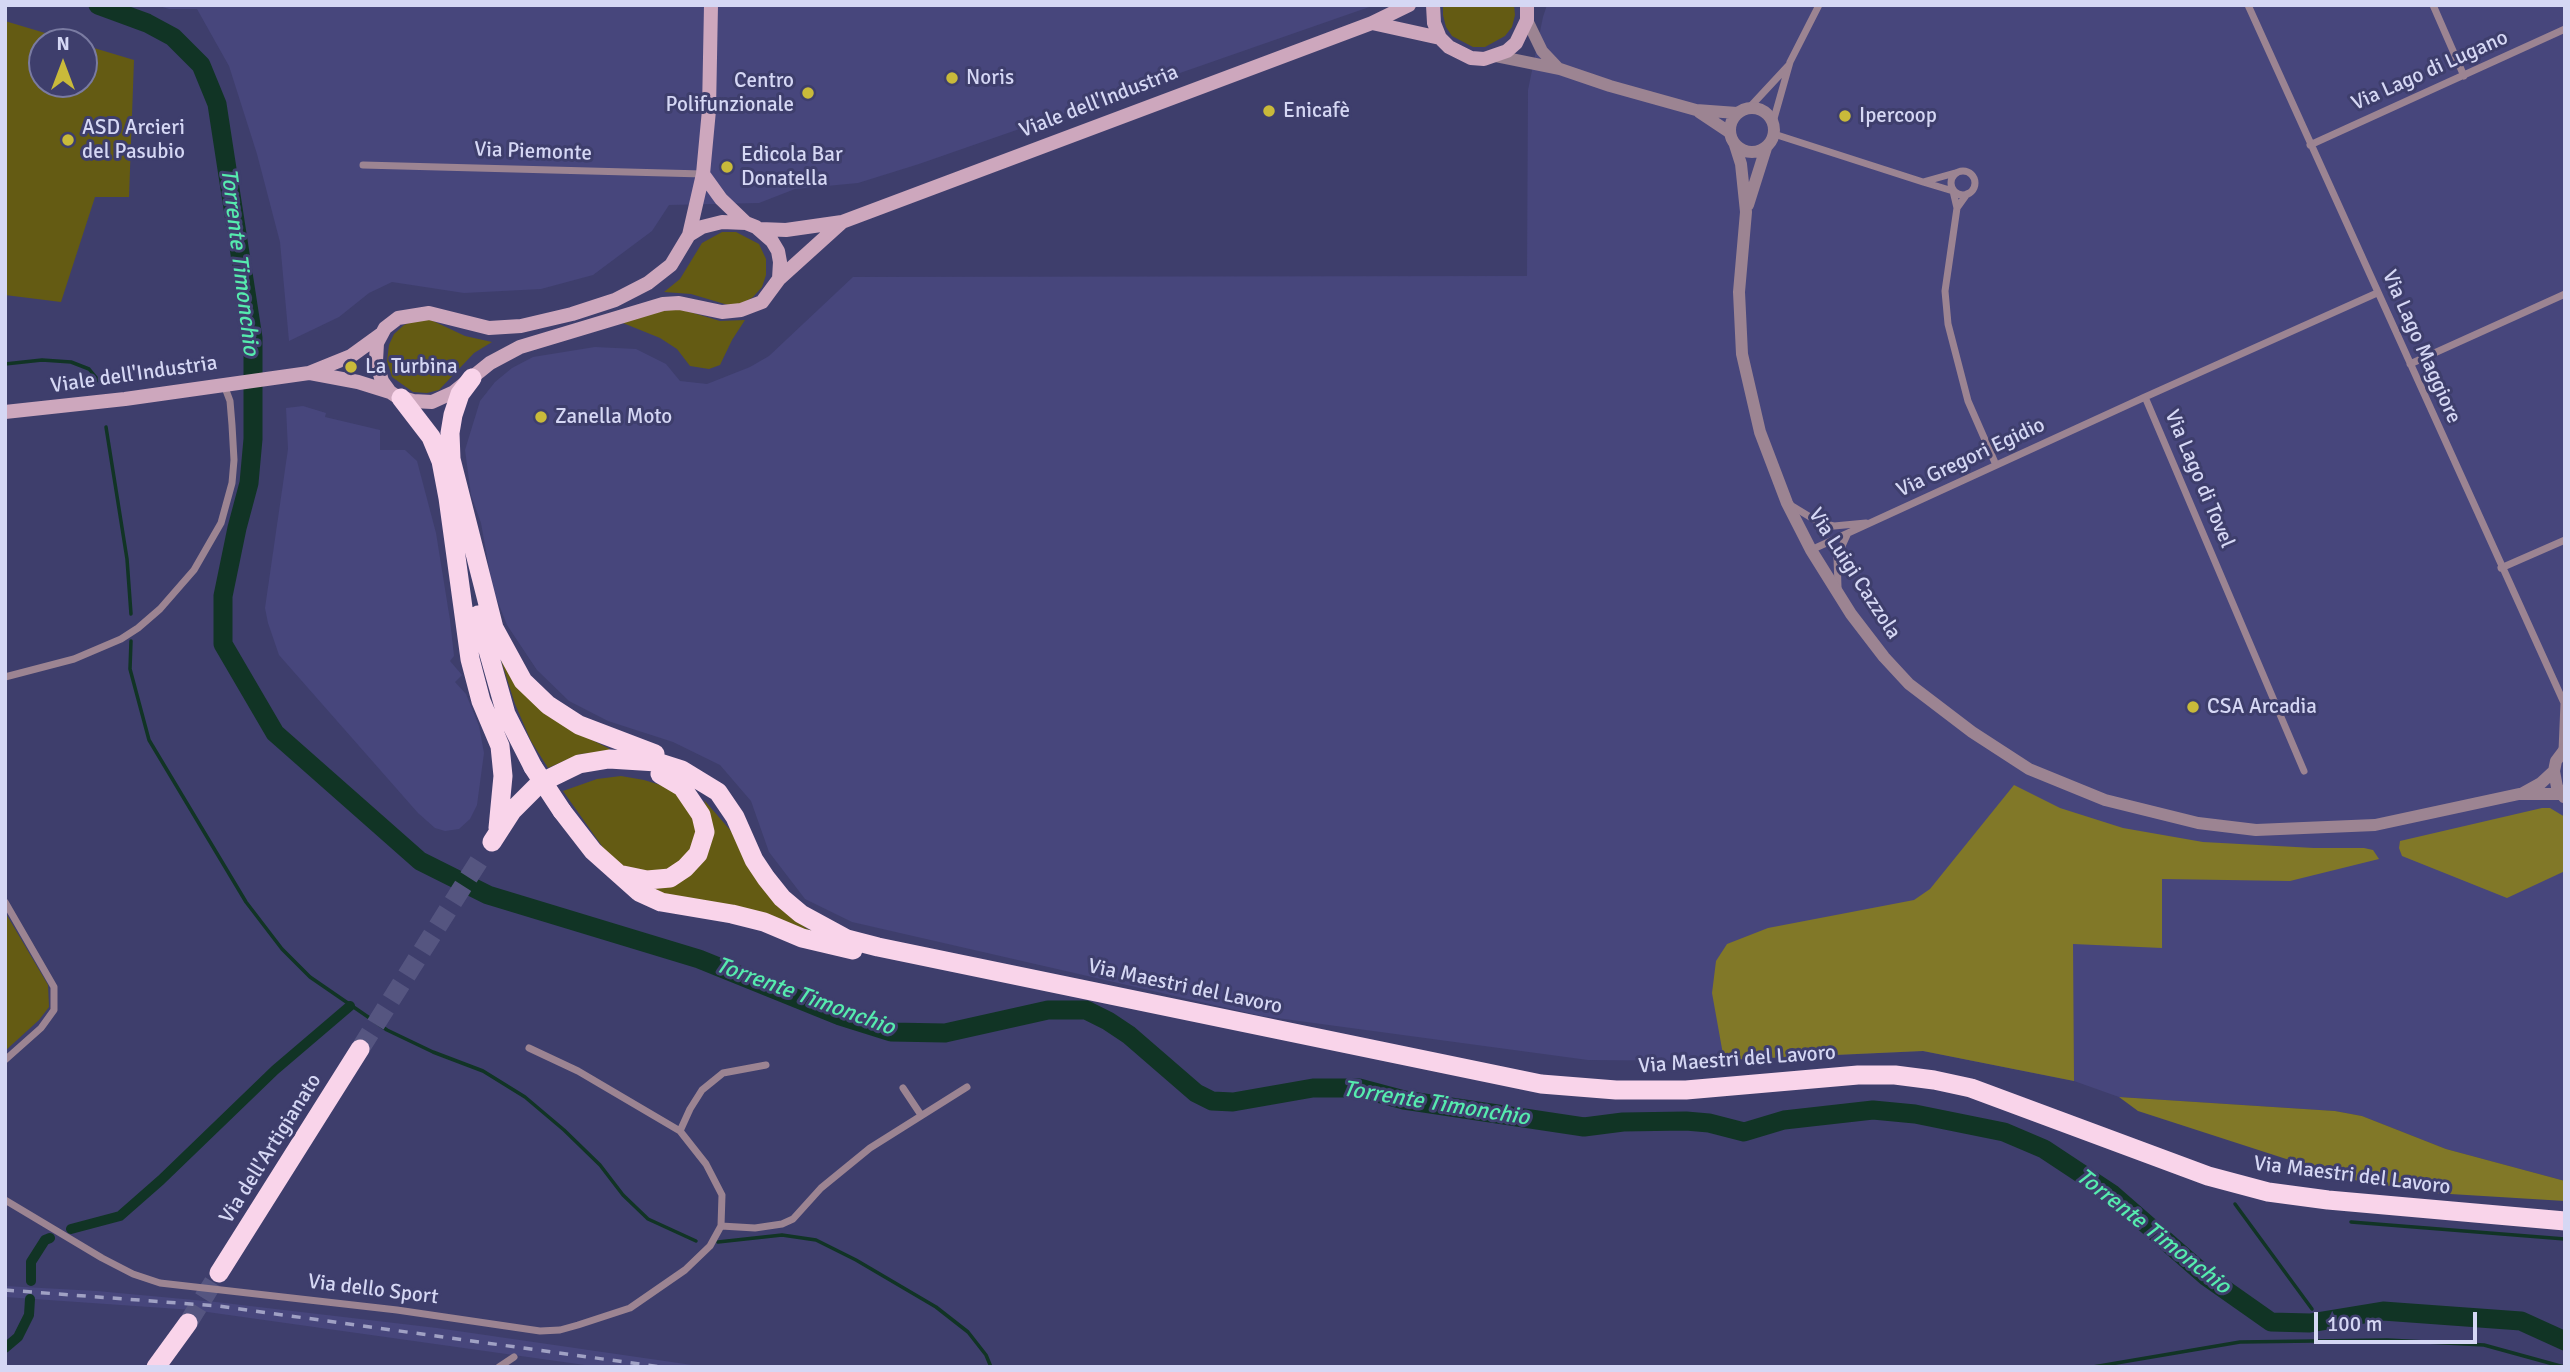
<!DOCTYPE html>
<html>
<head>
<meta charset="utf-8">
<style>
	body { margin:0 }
	#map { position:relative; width:2570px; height:1372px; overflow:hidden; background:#3e3e6c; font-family:Signika,sans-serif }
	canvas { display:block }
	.frame { position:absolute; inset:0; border:7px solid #d5d7f4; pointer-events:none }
	.north { position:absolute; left:28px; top:28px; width:70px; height:70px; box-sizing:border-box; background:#3e3e6c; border:2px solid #7a7ba2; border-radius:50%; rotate:0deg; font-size:19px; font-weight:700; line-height:28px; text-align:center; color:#d5d7f4 }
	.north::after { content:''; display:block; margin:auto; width:24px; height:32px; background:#c9ba3a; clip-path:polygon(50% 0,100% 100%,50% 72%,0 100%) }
	.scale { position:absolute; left:2314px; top:1312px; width:163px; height:32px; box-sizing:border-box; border:4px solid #d5d7f4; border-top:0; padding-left:9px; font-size:21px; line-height:24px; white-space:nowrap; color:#d5d7f4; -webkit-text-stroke:5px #3e3e6c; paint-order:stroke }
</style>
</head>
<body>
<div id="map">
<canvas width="2570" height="1372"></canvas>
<div class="frame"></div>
<div class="north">N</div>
<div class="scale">100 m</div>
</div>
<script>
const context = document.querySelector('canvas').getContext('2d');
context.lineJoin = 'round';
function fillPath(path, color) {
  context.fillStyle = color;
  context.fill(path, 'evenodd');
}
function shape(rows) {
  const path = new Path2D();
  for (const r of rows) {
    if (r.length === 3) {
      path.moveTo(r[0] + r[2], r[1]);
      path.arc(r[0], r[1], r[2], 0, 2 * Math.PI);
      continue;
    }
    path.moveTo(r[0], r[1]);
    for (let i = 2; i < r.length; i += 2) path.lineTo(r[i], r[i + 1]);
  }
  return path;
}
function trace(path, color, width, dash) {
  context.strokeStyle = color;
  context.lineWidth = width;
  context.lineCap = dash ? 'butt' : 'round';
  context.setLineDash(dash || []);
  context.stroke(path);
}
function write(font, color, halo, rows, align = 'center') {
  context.font = font + ' Signika,sans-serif';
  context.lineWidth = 6;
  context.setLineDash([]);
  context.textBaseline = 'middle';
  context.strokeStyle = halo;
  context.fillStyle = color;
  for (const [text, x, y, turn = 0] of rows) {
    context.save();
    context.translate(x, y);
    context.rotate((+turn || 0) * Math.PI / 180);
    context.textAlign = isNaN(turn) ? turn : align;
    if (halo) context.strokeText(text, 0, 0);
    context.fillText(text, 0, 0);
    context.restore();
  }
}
fillPath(shape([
	[156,5,1375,5,919,164,858,183,795,189,759,203,669,205,652,231,593,275,541,289,464,293,392,282,369,293,339,317,289,341,280,242,257,154,229,66,197,9,169,9],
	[1547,5,2565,5,2565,1181,2446,1149,2362,1116,2335,1111,2119,1097,2074,1081,1923,1051,1710,1061,1588,1060,1262,1016,852,922,805,899,769,852,751,801,720,765,673,742,608,721,569,701,537,670,507,625,493,590,481,523,471,495,465,450,480,401,495,382,512,368,533,357,595,347,636,349,666,364,680,381,707,384,750,367,769,356,853,277,1527,276,1528,90,1543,17],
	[303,406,326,413,325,417,380,430,380,450,405,450,417,461,436,533,450,620,454,656,450,661,462,675,455,682,466,694,479,726,484,753,477,805,470,819,459,829,445,831,435,828,418,813,279,655,268,623,265,608,288,449,286,408],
	[5,1286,97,1291,216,1302,437,1328,706,1367,599,1367,193,1310,5,1297]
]), '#47467c');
fillPath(shape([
	[1443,5,1514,5,1515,15,1512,27,1505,36,1485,47,1473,47,1452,36,1446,27,1443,15],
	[5,21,75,42,42,42,42,84,84,84,84,45,134,60,129,197,95,197,61,302,5,295],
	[722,232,736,232,759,244,766,259,766,275,762,287,753,297,740,305,728,305,691,294,664,292,680,279,702,243],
	[680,309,720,321,745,320,732,340,720,365,709,369,690,366,677,349,660,338,618,321,651,312],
	[418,319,431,320,465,336,492,342,474,353,439,390,427,393,413,392,392,377,387,361,389,345,394,334,404,325],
	[500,657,570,729,610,749,607,752,580,754,548,768,531,741,515,704],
	[621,776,644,780,667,787,684,800,694,820,697,836,691,853,662,874,623,866,604,849,563,791,597,779],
	[704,800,731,831,775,903,806,928,829,940,680,902,646,889,676,882,710,818],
	[5,912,48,985,49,1007,39,1020,5,1051]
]), '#645b13');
fillPath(shape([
	[2014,785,2060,808,2123,828,2203,842,2314,848,2364,848,2373,850,2379,859,2290,881,2162,879,2162,948,2073,944,2074,1081,1923,1051,1724,1060,1712,993,1716,961,1727,944,1768,928,1914,900,1930,889],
	[2542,808,2550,808,2565,817,2565,871,2507,898,2402,856,2399,848,2400,841],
	[2119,1097,2335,1111,2362,1116,2446,1149,2565,1181,2565,1201,2434,1193,2348,1179,2138,1111]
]), '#817828');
trace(shape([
	[5,364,42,360,71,362,89,369,99,381],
	[106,427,127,559,131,614],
	[131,641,130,669,149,740,246,902,282,949,310,977,387,1030,433,1052,483,1071,525,1097,564,1130,600,1165,623,1195,648,1219,696,1241],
	[2235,1204,2312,1309],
	[2351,1222,2565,1239],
	[718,1242,782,1235,816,1240,856,1260,936,1307,968,1332,986,1355,991,1367],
	[2093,1367,2240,1342,2387,1340,2484,1345,2564,1367]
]), '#113425', 3.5);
trace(shape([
	[71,1229,120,1216,161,1180,275,1070,350,1006],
	[31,1281,31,1262,45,1240,50,1238],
	[5,1348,18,1337,29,1315,30,1299]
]), '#113425', 10);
trace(shape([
	[98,5,147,23,173,37,201,65,217,104,253,338,253,439,249,483,237,528,223,596,223,644,275,733,420,861,488,895,699,959,840,1016,891,1032,945,1033,1048,1010,1086,1010,1108,1021,1129,1035,1196,1093,1212,1101,1233,1102,1313,1088,1359,1088,1404,1100,1584,1127,1623,1122,1686,1121,1709,1123,1744,1132,1784,1120,1873,1110,1915,1114,2004,1132,2044,1149,2112,1194,2207,1277,2271,1322,2310,1323,2383,1311,2521,1321,2565,1341]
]), '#113425', 19);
trace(shape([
	[360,1049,484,853],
	[188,1323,219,1273]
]), '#555580', 19, [19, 10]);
trace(shape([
	[2248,5,2565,705],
	[2433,5,2464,76],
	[1749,108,1788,66],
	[1773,122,1790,62,1819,5],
	[1774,134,1923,182],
	[2310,145,2565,29],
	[363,165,703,174],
	[1963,183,12],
	[1955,173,1923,182,1953,191,1957,208,1967,194],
	[1957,208,1945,291,1948,324,1968,401,1996,465],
	[2410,364,2565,294],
	[1792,506,1820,523,1834,526,1866,523],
	[1811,550,2145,397],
	[2501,568,2565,540],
	[1838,587,1837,557,1847,535],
	[5,677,74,659,121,639,138,628,160,609,194,570,221,523,232,483,234,460,232,425,230,401,224,385],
	[2562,751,2564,703],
	[2304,771,2145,397,2377,293],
	[5,902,54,987,54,1010,41,1028,5,1060],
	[903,1088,921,1115],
	[680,1131,690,1109,702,1090,723,1073,766,1065],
	[5,1200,102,1258,133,1274,160,1283,397,1310,540,1331,560,1330,578,1325,630,1308,685,1270,710,1246,721,1226,722,1195,706,1164,680,1131,578,1071,529,1048],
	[721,1226,755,1228,782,1224,793,1219,821,1188,870,1148,967,1087],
	[499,1367,514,1357]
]), '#9c8492', 7);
trace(shape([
	[1527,20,1542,51,1559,69],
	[1496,56,1560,69,1610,86,1696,110,1737,113],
	[1752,130,22],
	[1699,112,1729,132],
	[1735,145,1741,164,1746,212,1739,292,1742,354,1760,432,1787,503,1811,550,1851,614,1884,657,1909,684,1972,732,2029,769,2105,800,2198,823,2256,830,2375,825,2519,794,2561,794],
	[1748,205,1766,148],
	[2523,793,2541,783,2554,771],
	[2564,797,2557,787,2554,771,2556,761,2565,749]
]), '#9c8492', 12);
trace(shape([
	[1433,5,1434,23,1440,38,1449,47,1471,58,1484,59,1507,51,1516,43,1527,20,1527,5],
	[1372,23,1440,38],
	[703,174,721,199,746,223],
	[760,229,786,230,842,222,1372,23,1409,5],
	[689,235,702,227,722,222,746,223,756,227,772,241,778,251,780,262,779,279,762,302,741,310,722,312,679,303,663,304,520,347,490,363,454,392,432,402,413,401,396,396,390,392,382,381,376,361,377,343,385,328,398,318,429,313,489,328,521,326,572,314,615,300,648,283,671,265,689,235,703,174,709,110,711,5],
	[779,279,841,223],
	[310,373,358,382,390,392],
	[5,412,125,399,309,373,351,356,380,335]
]), '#cda7bd', 14);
trace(shape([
	[472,378,460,394,453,415,450,433,451,459,494,628,523,681,548,705,579,725,655,754],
	[401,398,431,437,441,461,448,498,470,659,481,701,500,746,503,776,498,828],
	[478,615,506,714,533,767],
	[562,811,593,851,639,892,661,902,732,914,764,922,802,938,853,950],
	[492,842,512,811,540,783,579,764,609,759,657,762,682,770,718,792,735,817,754,860,766,878,782,898,801,914,847,939,878,947,1541,1084,1616,1090,1686,1090,1858,1075,1895,1075,1934,1080,1971,1088,2208,1176,2268,1192,2328,1200,2565,1221],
	[623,875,647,880,670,878,685,868,698,854,705,832,701,815,682,787,660,774],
	[219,1273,360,1049],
	[156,1367,188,1323]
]), '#f9d4ea', 19);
trace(shape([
	[5,1290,218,1306,661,1367]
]), '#a0a1c4', 3.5, [9, 9]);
trace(shape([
	[533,767,562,811]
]), '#f9d4ea', 19);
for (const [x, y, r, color] of [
	[952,78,7,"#c9ba3a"],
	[808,93,7,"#c9ba3a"],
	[1269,111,7,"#c9ba3a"],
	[1845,116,7,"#c9ba3a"],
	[68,140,7,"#c9ba3a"],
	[727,167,7,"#c9ba3a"],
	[351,367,7,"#c9ba3a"],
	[541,417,7,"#c9ba3a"],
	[2193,707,7,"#c9ba3a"]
]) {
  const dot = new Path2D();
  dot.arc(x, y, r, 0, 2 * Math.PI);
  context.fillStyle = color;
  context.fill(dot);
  trace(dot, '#3e3e6c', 2.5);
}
write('21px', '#d5d7f4', '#3e3e6c', [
	["Via Lago di Lugano",2430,71,-24],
	["Viale dell'Industria",1099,102,-21],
	["Via Piemonte",533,152,2],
	["Via Lago Maggiore",2421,347,66],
	["Viale dell'Industria",134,375,-8],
	["Via Gregori Egidio",1971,458,-25],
	["Via Lago di Tovel",2199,479,67],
	["Via Luigi Cazzola",1854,574,57],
	["Via Maestri del Lavoro",1185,987,12],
	["Via Maestri del Lavoro",1737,1060,-4],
	["Via dell'Artigianato",271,1149,-58],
	["Via Maestri del Lavoro",2352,1176,7],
	["Via dello Sport",373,1290,7]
]);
write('21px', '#d5d7f4', '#3e3e6c', [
	["Noris",966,78],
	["Centro",794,81,"right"],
	["Polifunzionale",794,105,"right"],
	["Enicafè",1283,111],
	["Ipercoop",1859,116],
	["ASD Arcieri",82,128],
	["del Pasubio",82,152],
	["Edicola Bar",741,155],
	["Donatella",741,179],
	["La Turbina",365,367],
	["Zanella Moto",555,417],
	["CSA Arcadia",2207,707]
], 'left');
write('italic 23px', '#56ebae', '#3e3e6c', [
	["Torrente Timonchio",239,262,83],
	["Torrente Timonchio",805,997,20],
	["Torrente Timonchio",1436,1104,9],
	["Torrente Timonchio",2153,1232,38]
]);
</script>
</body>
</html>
